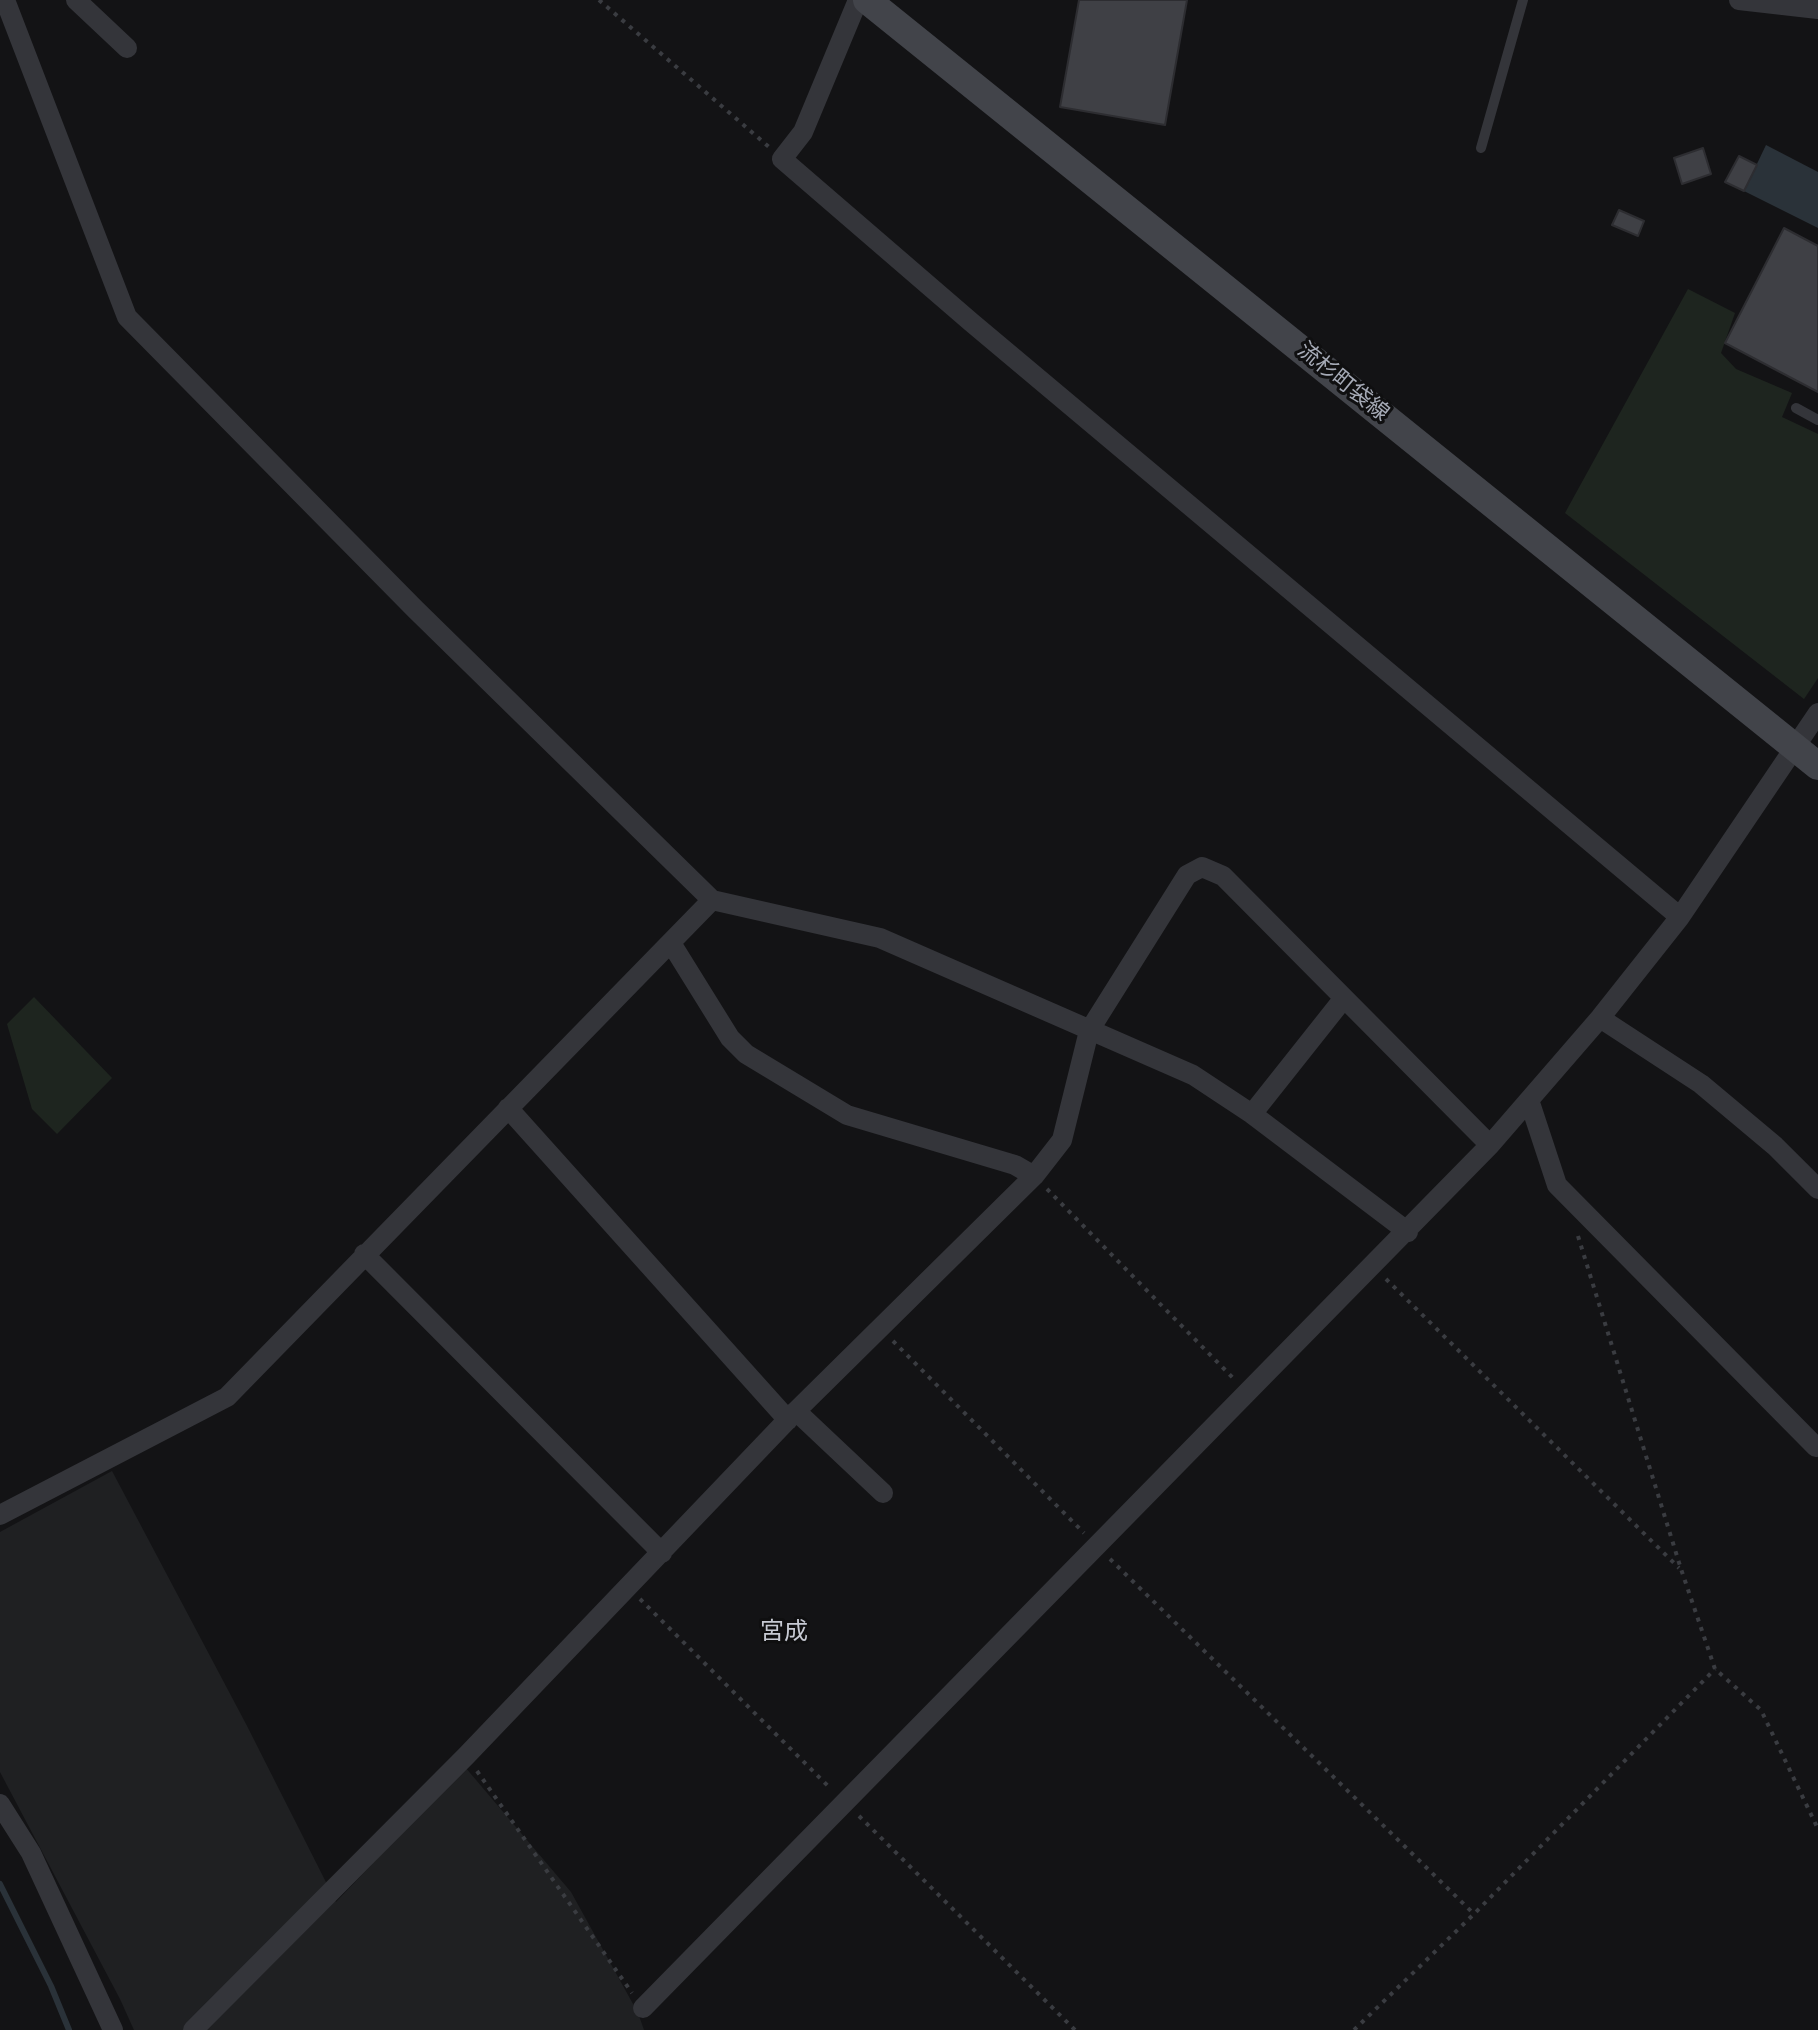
<!DOCTYPE html>
<html>
<head>
<meta charset="utf-8">
<style>
	body { margin:0 }
	canvas { display:block; background:#131315 }
</style>
</head>
<body>
<canvas width="1818" height="2030"></canvas>
<script>
const context = document.querySelector('canvas').getContext('2d');
context.lineJoin = 'round';
function fillPath(path, color) {
  context.fillStyle = color;
  context.fill(path, 'evenodd');
}
function shape(rows) {
  const path = new Path2D();
  for (const r of rows) {
    path.moveTo(r[0], r[1]);
    for (let i = 2; i < r.length; i += 2) path.lineTo(r[i], r[i + 1]);
  }
  return path;
}
function trace(path, color, width, dash) {
  context.strokeStyle = color;
  context.lineWidth = width;
  context.lineCap = dash ? 'butt' : 'round';
  context.setLineDash(dash || []);
  context.stroke(path);
}
function write(font, color, halo, rows, align = 'center') {
  context.font = font + ' "PT Sans Narrow","Noto Sans JP",sans-serif';
  context.lineWidth = 6;
  context.setLineDash([]);
  context.textBaseline = 'middle';
  context.strokeStyle = halo;
  context.fillStyle = color;
  for (const [text, x, y, turn = 0] of rows) {
    context.save();
    context.translate(x, y);
    context.rotate((+turn || 0) * Math.PI / 180);
    context.textAlign = isNaN(turn) ? turn : align;
    if (halo) context.strokeText(text, 0, 0);
    context.fillText(text, 0, 0);
    context.restore();
  }
}
fillPath(shape([
	[112,1471,246,1724,336,1902,465,1767,571,1892,638,2013,644,2030,134,2030,120,1999,0,1772,0,1532]
]), '#1f2022');
fillPath(shape([
	[1688,289,1735,313,1721,353,1736,369,1792,393,1782,417,1818,434,1818,678,1804,699,1565,513],
	[34,997,112,1078,57,1134,32,1109,7,1024]
]), '#1e251f');
fillPath(shape([
	[1766,145,1818,172,1818,228,1744,191]
]), '#2a3239');
trace(shape([
	[0,1884,51,1986,69,2030]
]), '#2a3239', 6);
const building = shape([
	[1079,0,1187,0,1165,125,1060,107,1079,0],
	[1703,148,1711,174,1682,184,1674,158,1703,148],
	[1739,156,1757,165,1744,191,1725,182,1739,156],
	[1619,210,1644,221,1638,236,1612,225,1619,210],
	[1784,228,1818,246,1818,392,1725,343,1784,228]
]);
fillPath(building, '#3f4045');
trace(building, '#2d2d31', 2);
trace(shape([
	[599,0,769,147],
	[1047,1189,1235,1380],
	[1578,1236,1681,1569,1715,1669,1761,1710,1818,1829],
	[1386,1279,1679,1568],
	[893,1341,1084,1533],
	[1110,1559,1474,1914],
	[640,1599,830,1788],
	[477,1771,632,1993],
	[859,1816,1075,2030],
	[1354,2030,1474,1914,1715,1669]
]), '#3a3c41', 4, [4, 6]);
trace(shape([
	[1481,148,1523,0],
	[1796,408,1818,420]
]), '#34353a', 10);
trace(shape([
	[5,0,127,317,415,609,712,900,880,938,1193,1075,1252,1114,1408,1232],
	[76,0,127,48],
	[858,0,803,132,782,159,971,322,1680,917],
	[1739,0,1818,9],
	[671,943,730,1038,746,1054,847,1115,1015,1165,1034,1176],
	[1600,1018,1701,1084,1775,1146,1818,1189],
	[1529,1100,1557,1185,1816,1447],
	[508,1108,788,1420],
	[1252,1114,1344,998],
	[364,1254,662,1553],
	[796,1411,883,1493],
	[0,1515,227,1397,712,900],
	[0,1804,31,1853,113,2030],
	[643,2008,1490,1145,1600,1018,1680,917,1818,713],
	[193,2030,466,1756,796,1411,1034,1176,1062,1140,1089,1031,1187,875,1202,867,1223,876,1490,1145]
]), '#34353a', 20);
trace(shape([
	[867,0,1818,766]
]), '#42444a', 28);
write('22px', '#a5aab6', '#0f0f10', [
	["流杉町袋線",1343,382,39]
]);
write('24px', '#c6c9d2', '#0f0f10', [
	["宮成",784,1632]
]);
</script>
</body>
</html>
